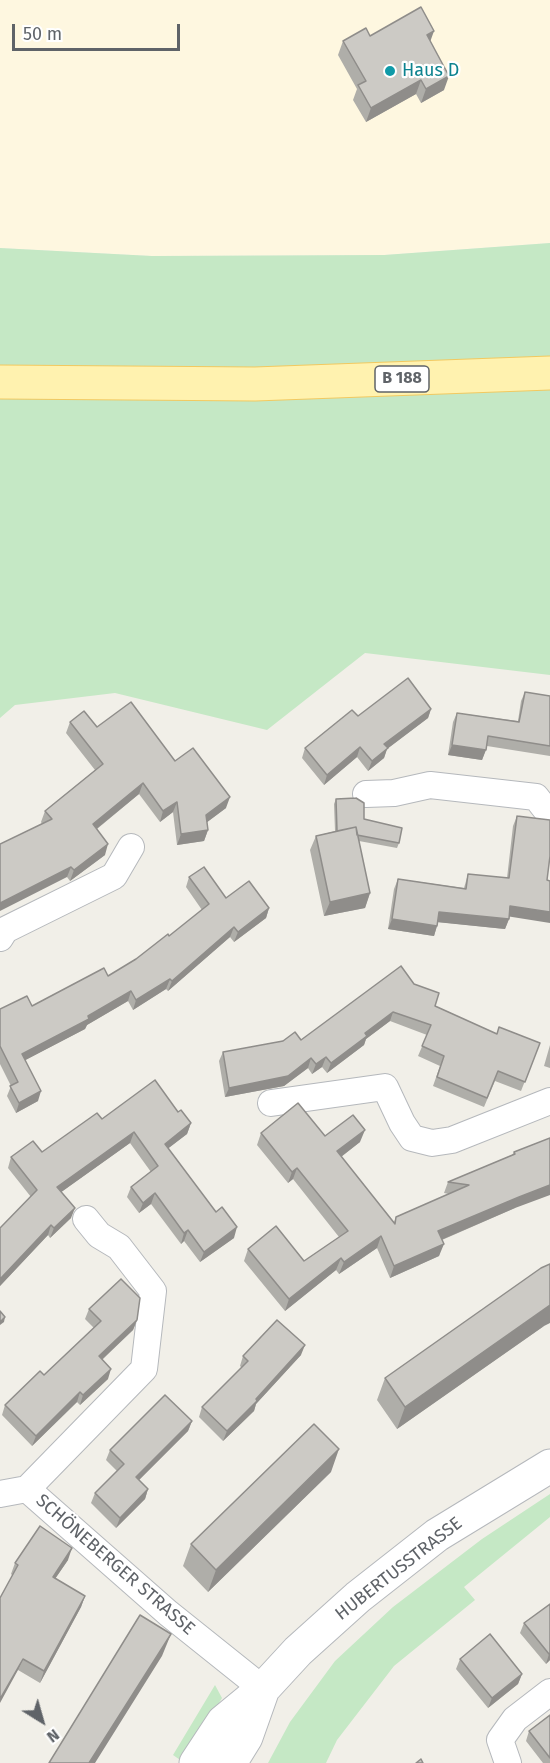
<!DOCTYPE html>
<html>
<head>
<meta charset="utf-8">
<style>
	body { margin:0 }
	#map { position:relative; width:550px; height:1763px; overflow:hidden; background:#f1efe8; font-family:"Fira Sans",sans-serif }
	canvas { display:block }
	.north { position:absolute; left:12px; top:1691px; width:60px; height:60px; -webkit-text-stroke:4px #fff; paint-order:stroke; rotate:143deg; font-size:16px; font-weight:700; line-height:24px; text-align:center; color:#5f6368 }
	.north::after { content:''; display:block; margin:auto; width:21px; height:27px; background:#5f6368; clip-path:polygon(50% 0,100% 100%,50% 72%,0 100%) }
	.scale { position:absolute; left:12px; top:24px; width:168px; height:27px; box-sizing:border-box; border:3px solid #5f6368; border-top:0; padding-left:8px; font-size:18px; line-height:21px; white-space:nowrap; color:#5f6368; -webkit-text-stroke:4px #fff; paint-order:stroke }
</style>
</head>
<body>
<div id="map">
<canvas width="550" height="1763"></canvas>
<div class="north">N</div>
<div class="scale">50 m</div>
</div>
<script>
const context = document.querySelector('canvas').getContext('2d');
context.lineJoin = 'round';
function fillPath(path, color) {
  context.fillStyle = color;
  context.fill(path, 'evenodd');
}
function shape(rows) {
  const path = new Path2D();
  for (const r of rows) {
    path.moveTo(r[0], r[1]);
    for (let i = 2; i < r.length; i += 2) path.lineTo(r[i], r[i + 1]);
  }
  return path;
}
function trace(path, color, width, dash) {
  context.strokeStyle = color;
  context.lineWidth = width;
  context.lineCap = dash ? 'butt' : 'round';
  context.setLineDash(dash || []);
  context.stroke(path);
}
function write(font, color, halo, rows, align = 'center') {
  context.font = font + ' "Fira Sans",sans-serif';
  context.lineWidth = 4.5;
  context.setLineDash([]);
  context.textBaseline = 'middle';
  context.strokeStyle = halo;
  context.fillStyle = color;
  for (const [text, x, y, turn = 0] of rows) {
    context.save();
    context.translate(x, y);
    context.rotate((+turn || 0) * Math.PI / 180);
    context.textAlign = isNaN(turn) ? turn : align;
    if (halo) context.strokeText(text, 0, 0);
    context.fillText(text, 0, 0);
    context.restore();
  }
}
fillPath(shape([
	[0,0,550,0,550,243,384,255,152,256,0,248]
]), '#fef7e0');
fillPath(shape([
	[550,243,550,675,365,653,267,730,115,693,15,705,0,718,0,248,152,256,384,255],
	[550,1494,550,1517,464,1587,475,1600,394,1666,337,1740,326,1763,268,1763,290,1722,335,1661,393,1607,482,1539],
	[215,1685,222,1698,183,1762,173,1755]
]), '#c5e8c5');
const minor = shape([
	[366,794,394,793,430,785,536,797,550,815],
	[0,938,5,930,114,876,131,847],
	[271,1103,385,1087,402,1123,412,1138,432,1143,452,1140,550,1101],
	[27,1489,144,1369,153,1291,119,1247,99,1235,86,1219],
	[0,1494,27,1489,168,1613,263,1689],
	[508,1763,500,1740,515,1719,550,1692]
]);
const tertiary = shape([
	[196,1763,223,1722,263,1689,298,1651,358,1597,437,1535,550,1466],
	[230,1763,246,1737,263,1689]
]);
const primary = shape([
	[0,382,255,384,550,373]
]);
trace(minor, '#b5b8bc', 28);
trace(tertiary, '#b5b8bc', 35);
trace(primary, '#f2c960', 35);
trace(minor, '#fff', 26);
trace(tertiary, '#fff', 33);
trace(primary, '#fff2af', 33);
fillPath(shape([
	[370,36,430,42,444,90,421,103,416,94,366,122,353,100,357,89,338,55,343,41],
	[525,692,550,696,550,756,487,746,482,760,448,755,453,722,457,713,518,721,521,701],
	[431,709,428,718,387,749,384,758,368,771,357,757,324,785,302,758,305,748,358,716],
	[70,722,97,727,175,761,226,808,207,822,208,830,204,841,177,845,173,812,160,822,139,794,97,829,105,855,70,881,67,877,41,822,45,811,95,770,66,733],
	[336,799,364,819,399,843,397,848,359,841,370,893,365,908,324,916,310,850,316,836,335,831,334,804],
	[517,816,509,919,505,929,438,922,434,936,388,929,394,889,398,879,464,888,468,874,507,878,513,826],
	[189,877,226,898,269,908,266,918,234,942,230,937,168,991,166,989,133,1010,128,1001,87,1025,85,1029,25,1060,38,1101,16,1113,7,1096,11,1086,0,1064,0,1009,32,1006,108,976,136,959,169,936,202,910,186,887],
	[414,984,435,1006,497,1034,540,1043,521,1091,495,1081,484,1107,433,1086,440,1066,418,1056,427,1035,390,1021,366,1039,364,1045,327,1073,322,1067,312,1074,308,1068,284,1086,225,1097,219,1061,223,1052,301,1040],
	[550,1045,550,1068,544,1066],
	[178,1112,191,1123,187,1134,168,1148,234,1238,200,1262,184,1241,181,1244,151,1204,139,1213,127,1197,131,1187,151,1172,130,1143,61,1192,71,1218,50,1238,48,1235,0,1286,0,1228,31,1197,8,1168,11,1157,42,1152,102,1119],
	[261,1133,325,1136,360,1142,341,1157,394,1222,396,1217,449,1194,444,1193,448,1182,512,1155,514,1152,550,1138,515,1208,442,1240,439,1256,390,1278,377,1248,339,1274,336,1270,285,1311,244,1261,248,1249,304,1261,339,1237,293,1179,288,1183,257,1145],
	[89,1309,137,1320,133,1330,102,1360,108,1379,80,1405,77,1402,32,1446,2,1415,5,1405,44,1375,94,1328,85,1319],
	[544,1326,397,1429,377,1400,385,1378],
	[301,1355,256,1404,254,1411,223,1441,199,1417,202,1407,242,1368,240,1366,243,1356],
	[192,1421,188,1431,139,1480,148,1489,145,1499,116,1528,91,1503,95,1493,117,1471,106,1460,110,1450],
	[331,1472,208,1592,183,1566,191,1544],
	[68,1560,55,1579,85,1596,81,1607,40,1683,18,1670,12,1575,11,1574,15,1563],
	[550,1604,550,1660,546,1664,520,1633,524,1623],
	[460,1659,522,1674,518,1684,488,1708,456,1669],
	[550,1715,550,1763,543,1763,526,1741,529,1731]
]), '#afaea9');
fillPath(shape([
	[434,31,429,45,427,35],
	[449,76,444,90,421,103,426,89],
	[421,80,416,94,366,122,371,108],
	[431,709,428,718,387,749,384,758,368,771,372,761,384,744],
	[452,745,486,750,482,760,448,755],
	[360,747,357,757,324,785,327,775],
	[143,783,139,794,89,835,93,824],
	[230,797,226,808,202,826,206,815],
	[177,802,173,812,160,822,163,811],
	[208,830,204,841,177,845,181,834],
	[108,844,105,855,70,881,74,870],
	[71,867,67,877,0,911,0,903],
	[370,893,365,908,324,916,330,902],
	[510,906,550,912,550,923,506,916],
	[269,908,266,918,234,942,238,932],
	[439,912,509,919,505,929,436,922],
	[392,919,437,926,434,936,388,929],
	[234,927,230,937,168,991,172,981],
	[170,979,166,989,133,1010,136,1000],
	[131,991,128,1001,87,1025,85,1029,18,1064,22,1054],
	[393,1012,390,1021,366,1039,364,1045,327,1073,331,1063,365,1033],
	[326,1057,322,1067,312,1074,316,1064],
	[311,1058,308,1068,284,1086,225,1097,229,1088],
	[41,1091,38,1101,16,1113,19,1103],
	[191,1123,187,1134,161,1154,165,1144],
	[365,1130,360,1142,333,1163,337,1151],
	[134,1132,130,1143,53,1198,57,1187],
	[297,1168,293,1179,288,1183,292,1172],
	[550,1185,550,1195,515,1208,434,1243,438,1231,519,1197],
	[155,1193,151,1204,139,1213,143,1203],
	[75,1208,71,1218,50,1238,54,1228],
	[51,1225,48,1235,0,1286,0,1279],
	[237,1227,234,1238,200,1262,204,1252],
	[188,1230,184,1241,181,1244,184,1233],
	[381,1236,377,1248,339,1274,344,1262],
	[444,1244,439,1256,390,1278,394,1266],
	[341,1258,336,1270,285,1311,289,1299],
	[550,1305,550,1323,544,1326,397,1429,405,1407],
	[5,1317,4,1322,0,1325,0,1322],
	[137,1320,133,1330,95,1366,99,1356],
	[305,1345,301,1355,256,1404,254,1411,223,1441,227,1431],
	[111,1369,108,1379,80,1405,83,1395],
	[80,1392,77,1402,32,1446,36,1436],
	[192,1421,188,1431,132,1487,136,1477],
	[339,1449,331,1472,208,1592,216,1570],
	[148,1489,145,1499,116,1528,120,1518],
	[72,1548,68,1560,48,1589,53,1577],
	[85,1596,81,1607,40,1683,44,1671],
	[171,1634,162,1656,95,1763,89,1763],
	[550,1653,550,1660,546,1664,549,1654],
	[23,1659,18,1670,0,1703,0,1699],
	[522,1674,518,1684,488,1708,492,1698]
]), '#8f8d8a');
const building = shape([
	[421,7,434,31,427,35,449,76,426,89,421,80,371,108,358,85,366,81,343,41,366,28,370,36,421,7],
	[408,678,431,709,384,744,388,748,372,761,360,747,327,775,305,748,352,710,358,716,408,678],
	[525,692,550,696,550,746,488,736,486,750,452,745,457,713,519,722,525,692],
	[131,702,175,761,193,748,230,797,206,815,208,830,181,834,177,802,163,811,143,783,93,824,108,844,74,870,71,867,0,903,0,844,52,819,45,811,103,764,70,722,84,711,97,727,131,702],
	[356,798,364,803,364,819,402,828,399,843,357,835,356,827,337,831,336,799,356,798],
	[517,816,550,820,550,856,547,880,550,881,550,912,510,906,509,919,439,912,437,926,392,919,398,879,466,889,468,874,509,878,517,816],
	[356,827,370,893,330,902,316,836,356,827],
	[204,867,226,898,249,881,269,908,238,932,234,927,172,981,170,979,136,1000,131,991,88,1016,89,1019,22,1054,41,1091,19,1103,10,1086,18,1082,0,1046,0,1009,27,996,32,1006,104,968,108,976,136,959,168,934,169,936,209,904,189,877,204,867],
	[401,966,414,984,439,993,435,1006,497,1034,499,1027,540,1043,525,1082,498,1071,487,1098,437,1077,444,1056,422,1046,431,1025,393,1012,365,1033,367,1036,331,1063,326,1057,316,1064,311,1058,288,1076,229,1088,223,1052,283,1041,295,1032,301,1040,401,966],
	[155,1080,178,1112,181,1110,191,1123,165,1144,216,1212,222,1207,237,1227,204,1252,188,1230,184,1233,155,1193,143,1203,131,1187,158,1166,134,1132,57,1187,75,1208,54,1228,51,1225,0,1279,0,1228,37,1190,11,1157,33,1141,42,1152,97,1113,102,1119,155,1080],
	[298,1103,325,1136,353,1115,365,1130,337,1151,395,1224,396,1217,469,1185,448,1182,515,1154,514,1152,550,1138,550,1185,519,1197,438,1231,444,1244,394,1266,381,1236,344,1262,341,1258,289,1299,248,1249,276,1226,304,1261,348,1231,297,1168,292,1172,261,1133,298,1103],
	[550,1264,550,1305,405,1407,385,1378,541,1268,550,1264],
	[121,1279,140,1298,137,1320,99,1356,111,1369,83,1395,80,1392,36,1436,5,1405,40,1371,44,1375,101,1321,89,1309,121,1279],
	[0,1311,5,1317,0,1322,0,1311],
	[277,1320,305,1345,256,1399,257,1401,227,1431,202,1407,248,1361,243,1356,277,1320],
	[165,1395,192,1421,136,1477,148,1489,120,1518,95,1493,124,1464,110,1450,165,1395],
	[314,1424,339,1449,216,1570,191,1544,314,1424],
	[40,1526,72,1548,53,1577,85,1596,44,1671,23,1659,0,1699,0,1598,18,1565,15,1563,40,1526],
	[550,1604,550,1653,549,1654,524,1623,550,1604],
	[140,1615,171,1634,89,1763,49,1763,140,1615],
	[490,1634,522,1674,492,1698,460,1659,490,1634],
	[550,1715,550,1758,529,1731,550,1715],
	[421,1759,423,1763,416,1763,421,1759]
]);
fillPath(building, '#cccac5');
trace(building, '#8f8d8a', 1.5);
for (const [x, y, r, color] of [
	[390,71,6,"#0f9aa8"]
]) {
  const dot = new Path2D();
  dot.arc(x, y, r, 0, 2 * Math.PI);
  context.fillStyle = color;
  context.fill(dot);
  trace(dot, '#fff', 2);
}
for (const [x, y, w] of [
	[402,379,54]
]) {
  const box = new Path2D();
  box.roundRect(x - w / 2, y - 13, w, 26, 4.5);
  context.fillStyle = '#fff';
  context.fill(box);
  trace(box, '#5f6368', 1.5);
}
write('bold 16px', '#5f6368', null, [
	["B 188",402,379]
]);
write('18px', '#0d838f', '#fff', [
	["Haus D",402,71]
], 'left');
write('18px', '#5f6368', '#fff', [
	["SCHÖNEBERGER STRASSE",115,1565,41],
	["HUBERTUSSTRASSE",399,1569,-38]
]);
</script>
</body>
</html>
